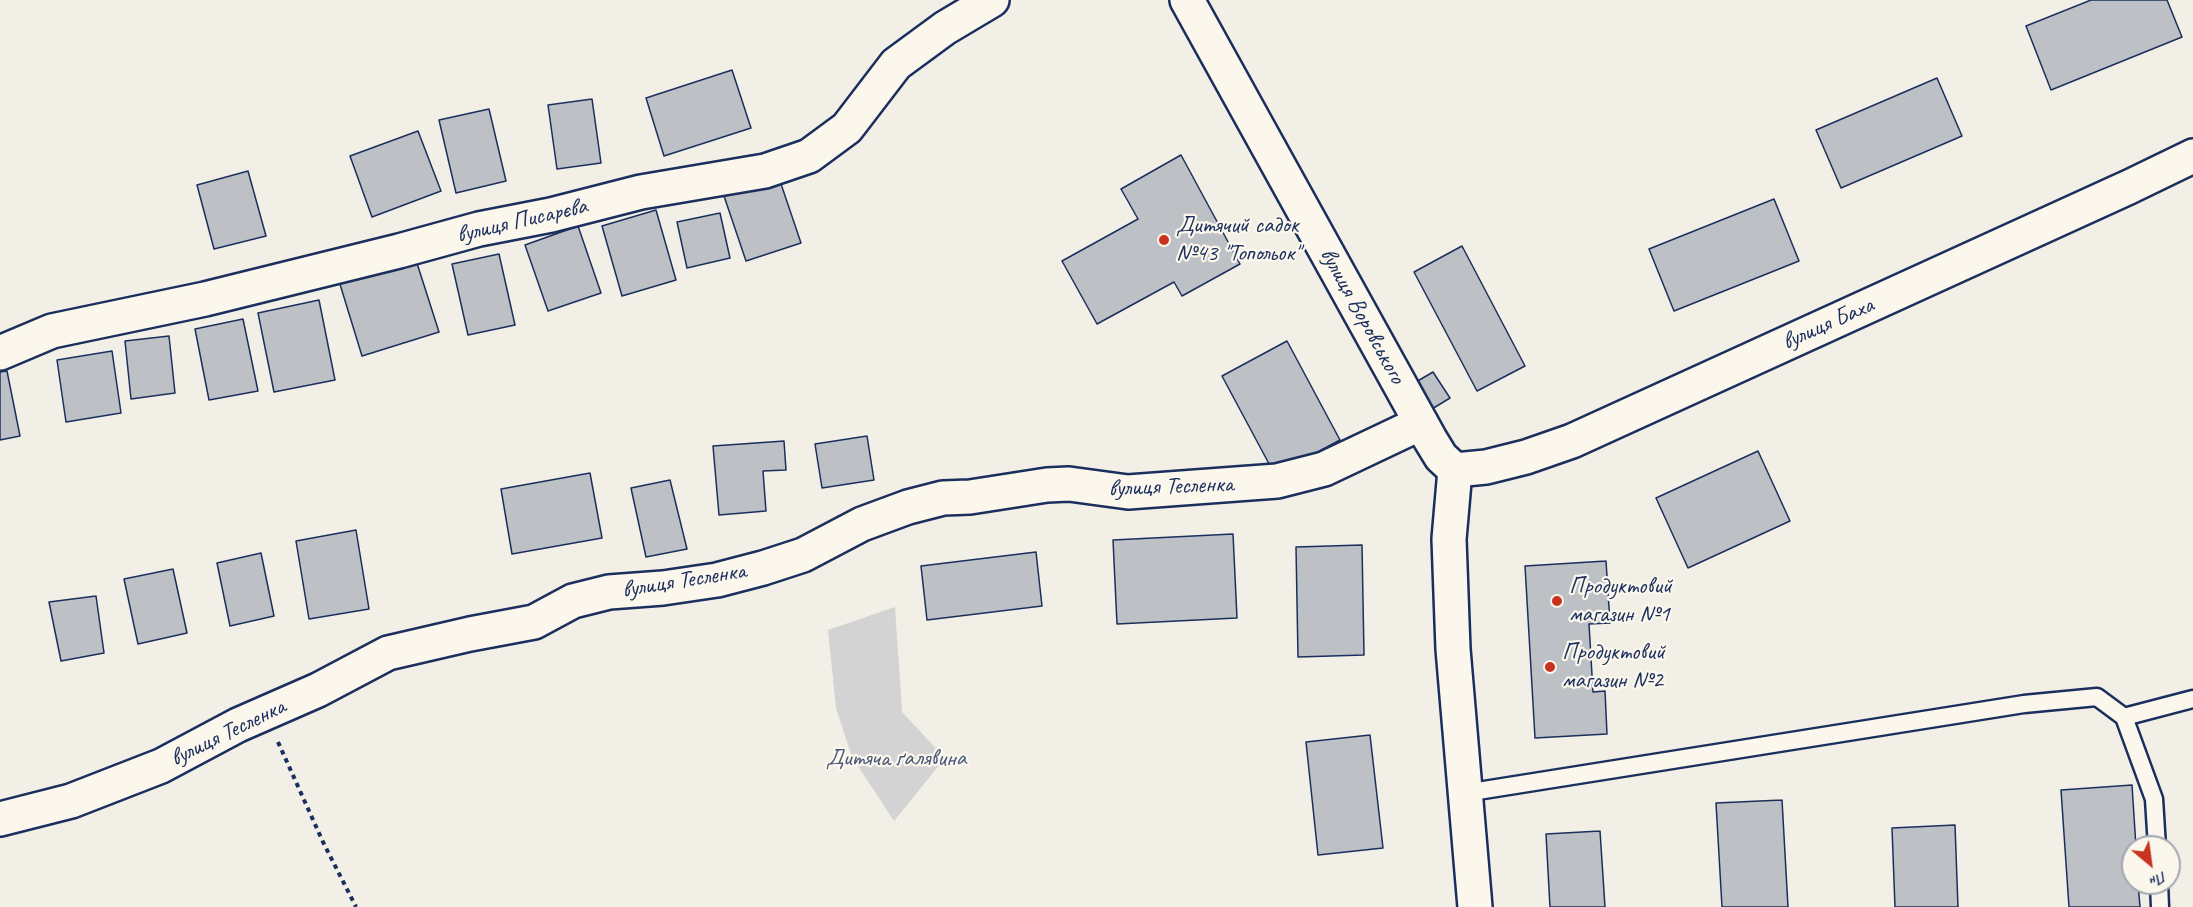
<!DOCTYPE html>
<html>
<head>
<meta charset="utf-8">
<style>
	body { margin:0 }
	#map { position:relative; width:2193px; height:907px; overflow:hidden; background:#f2efe6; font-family:Caveat,sans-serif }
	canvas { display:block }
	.north { position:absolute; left:2121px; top:835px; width:60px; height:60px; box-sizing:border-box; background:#fbf7ec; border:2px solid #a1a7b3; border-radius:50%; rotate:151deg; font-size:16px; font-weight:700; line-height:24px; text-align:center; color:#1b2f5e }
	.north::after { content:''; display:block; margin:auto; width:21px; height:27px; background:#c8321e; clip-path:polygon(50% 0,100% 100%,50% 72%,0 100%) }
</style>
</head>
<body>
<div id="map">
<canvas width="2193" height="907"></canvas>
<div class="north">Пн</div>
</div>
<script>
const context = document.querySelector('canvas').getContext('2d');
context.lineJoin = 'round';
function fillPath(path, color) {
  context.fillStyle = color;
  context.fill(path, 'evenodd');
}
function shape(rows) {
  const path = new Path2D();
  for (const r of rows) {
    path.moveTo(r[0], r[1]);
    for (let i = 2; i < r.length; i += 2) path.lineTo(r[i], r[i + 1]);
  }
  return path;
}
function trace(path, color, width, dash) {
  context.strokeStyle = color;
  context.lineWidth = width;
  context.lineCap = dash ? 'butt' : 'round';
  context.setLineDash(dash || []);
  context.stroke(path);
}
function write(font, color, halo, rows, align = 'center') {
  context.font = font + ' Caveat,sans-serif';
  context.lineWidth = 4.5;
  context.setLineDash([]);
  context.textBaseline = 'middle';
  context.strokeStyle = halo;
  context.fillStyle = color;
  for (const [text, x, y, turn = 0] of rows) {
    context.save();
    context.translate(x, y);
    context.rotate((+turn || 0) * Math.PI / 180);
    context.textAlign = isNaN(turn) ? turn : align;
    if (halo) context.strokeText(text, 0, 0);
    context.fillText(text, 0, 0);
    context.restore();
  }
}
fillPath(shape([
	[895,607,902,712,945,758,894,821,852,757,836,708,828,630]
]), '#d2d3d2');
const building = shape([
	[2091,0,2167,0,2182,37,2051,90,2026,26,2091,0],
	[732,70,751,128,664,156,646,98,732,70],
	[1937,78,1962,136,1841,188,1816,130,1937,78],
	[592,99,601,163,557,169,548,105,592,99],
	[489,109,506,181,456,193,439,120,489,109],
	[418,131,441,191,372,217,350,156,418,131],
	[1181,155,1240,264,1182,296,1174,282,1097,324,1062,261,1138,219,1121,189,1181,155],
	[248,171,266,236,214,249,197,185,248,171],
	[779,178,801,243,746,261,724,196,779,178],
	[1774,199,1799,261,1674,311,1649,249,1774,199],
	[656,210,676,280,622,296,602,226,656,210],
	[720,213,730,258,687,268,677,222,720,213],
	[578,226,601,293,548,311,525,245,578,226],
	[1462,246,1525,366,1477,391,1414,272,1462,246],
	[499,254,515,325,468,335,452,264,499,254],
	[415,257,439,332,362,356,339,281,415,257],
	[319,300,335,380,274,392,258,313,319,300],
	[243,319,258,391,209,400,195,329,243,319],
	[169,336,175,393,131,399,125,341,169,336],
	[1287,341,1340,440,1275,475,1222,376,1287,341],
	[112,351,121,413,66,422,57,360,112,351],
	[7,371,20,436,0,440,0,372,7,371],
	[1433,372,1450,398,1432,409,1416,382,1433,372],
	[867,436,874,480,822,488,815,444,867,436],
	[784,441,786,470,763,471,766,511,719,515,713,446,784,441],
	[1758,451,1790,521,1688,568,1656,498,1758,451],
	[590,473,602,538,512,554,501,489,590,473],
	[670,480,687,549,646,557,631,488,670,480],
	[356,530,369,609,309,619,296,541,356,530],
	[1233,534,1237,618,1117,624,1113,540,1233,534],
	[1362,545,1364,655,1298,657,1296,547,1362,545],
	[1036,552,1042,606,927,620,921,566,1036,552],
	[261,553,274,616,230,626,217,563,261,553],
	[1606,561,1610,623,1589,624,1593,692,1605,691,1607,734,1535,738,1525,566,1606,561],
	[173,569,187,633,138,644,124,579,173,569],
	[96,596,104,653,61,661,49,602,96,596],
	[1370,735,1383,848,1318,855,1306,742,1370,735],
	[2132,785,2136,847,2133,847,2133,883,2138,883,2140,907,2069,907,2061,790,2132,785],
	[1782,800,1788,907,1722,907,1716,803,1782,800],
	[1955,825,1958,907,1895,907,1892,828,1955,825],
	[1600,831,1605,907,1550,907,1546,834,1600,831]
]);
fillPath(building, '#bdc0c4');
trace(building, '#1b2f5e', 1.5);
const service = shape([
	[2124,717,2193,699],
	[1465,793,2024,704,2097,697,2124,717,2154,799,2157,847],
	[2159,883,2160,907]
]);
const minor = shape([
	[0,353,52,331,205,299,399,251,479,229,551,215,641,192,765,171,809,156,847,128,896,64,945,28,992,0],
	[1455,470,1449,539,1453,649,1475,907],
	[0,819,71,801,161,766,238,725,318,690,388,653,470,634,534,622,573,601,609,592,663,588,717,580,763,568,803,555,862,524,908,507,943,498,970,497,1047,485,1069,484,1128,492,1277,481,1324,469,1421,423]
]);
const tertiary = shape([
	[1187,0,1430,439,1441,457,1455,470,1486,467,1526,457,1572,441,2129,187,2193,156]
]);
trace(service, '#1b2f5e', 21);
trace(minor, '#1b2f5e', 38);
trace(tertiary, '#1b2f5e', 38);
trace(shape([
	[278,742,323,842,356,907]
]), '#1b2f5e', 4, [4.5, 4.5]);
trace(service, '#fbf7ec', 16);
trace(minor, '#fbf7ec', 33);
trace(tertiary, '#fbf7ec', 33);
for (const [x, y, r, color] of [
	[1164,240,6,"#c8321e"],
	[1557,601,6,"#c8321e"],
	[1550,667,6,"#c8321e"]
]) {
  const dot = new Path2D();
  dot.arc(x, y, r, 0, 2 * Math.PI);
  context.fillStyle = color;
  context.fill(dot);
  trace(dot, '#fbf7ec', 2);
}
write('24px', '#1b2f5e', '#fbf7ec', [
	["вулиця Писарєва",522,221,-13],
	["вулиця Воровського",1362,316,61],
	["вулиця Баха",1828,324,-24],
	["вулиця Тесленка",1171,487,-2],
	["вулиця Тесленка",684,581,-9],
	["вулиця Тесленка",228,733,-26]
]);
write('24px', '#1b2f5e', '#fbf7ec', [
	["Дитячий садок",1176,226],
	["№43 \"Топольок\"",1176,254],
	["Продуктовий",1569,587],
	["магазин №1",1569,615],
	["Продуктовий",1562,653],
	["магазин №2",1562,681]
], 'left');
write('24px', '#49587b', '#fbf7ec', [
	["Дитяча ґалявина",896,759]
]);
</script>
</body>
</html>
